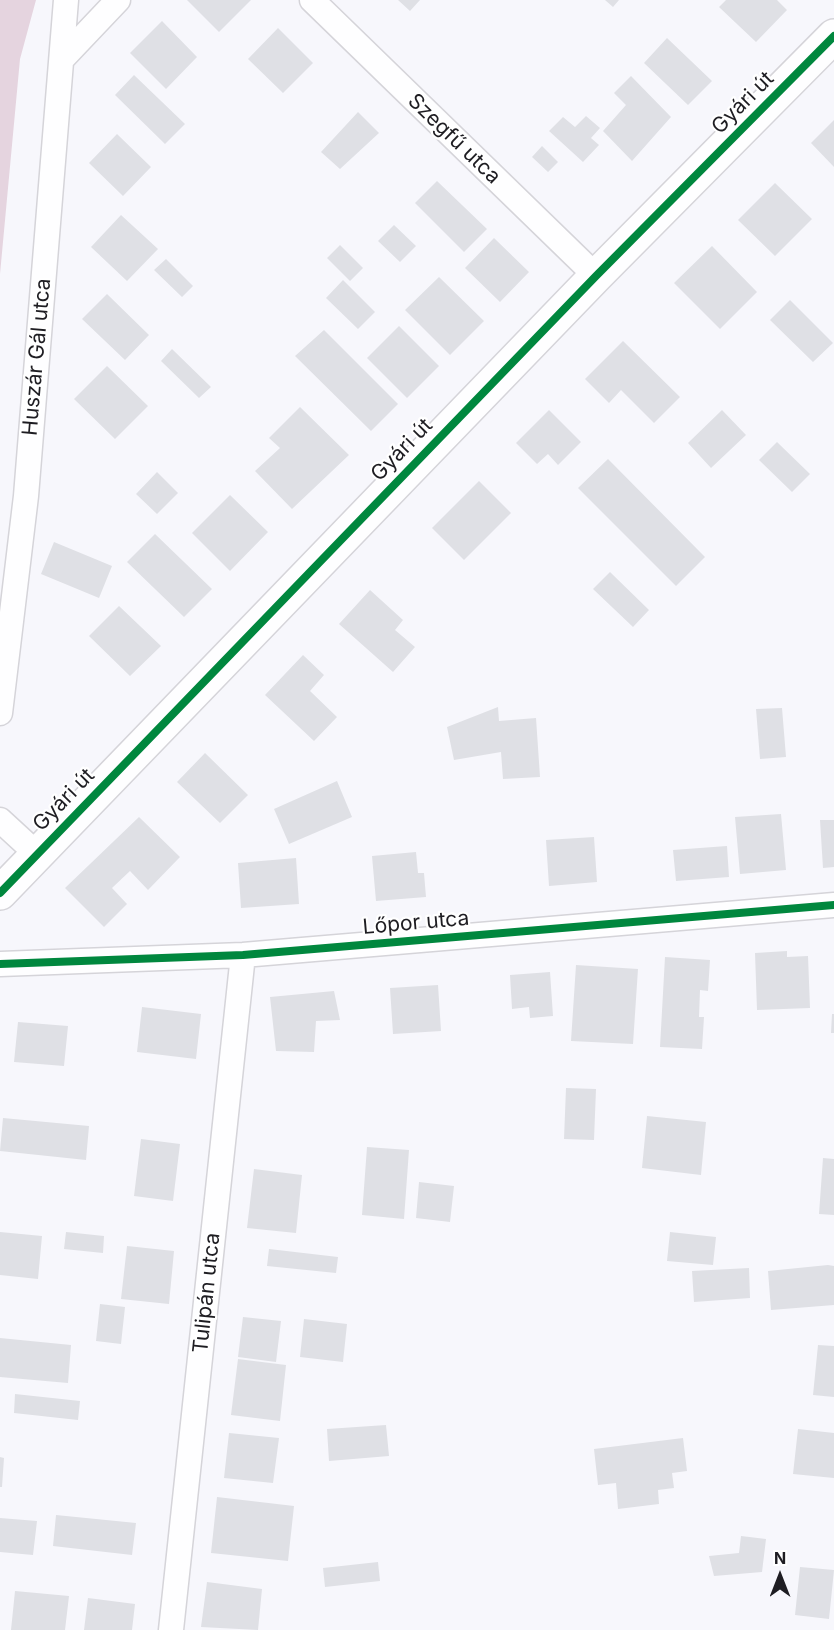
<!DOCTYPE html>
<html>
<head>
<meta charset="utf-8">
<style>
	body { margin:0 }
	#map { position:relative; width:834px; height:1630px; overflow:hidden; background:#f7f7fc; font-family:Inter,sans-serif }
	canvas { display:block }
	.north { position:absolute; left:750px; top:1546px; width:60px; height:60px; -webkit-text-stroke:4px #fff; paint-order:stroke; rotate:0deg; font-size:16px; font-weight:700; line-height:24px; text-align:center; color:#1e1d22 }
	.north::after { content:''; display:block; margin:auto; width:21px; height:27px; background:#1e1d22; clip-path:polygon(50% 0,100% 100%,50% 72%,0 100%) }
</style>
</head>
<body>
<div id="map">
<canvas width="834" height="1630"></canvas>
<div class="north">N</div>
</div>
<script>
const context = document.querySelector('canvas').getContext('2d');
context.lineJoin = 'round';
function fillPath(path, color) {
  context.fillStyle = color;
  context.fill(path, 'evenodd');
}
function shape(rows) {
  const path = new Path2D();
  for (const r of rows) {
    path.moveTo(r[0], r[1]);
    for (let i = 2; i < r.length; i += 2) path.lineTo(r[i], r[i + 1]);
  }
  return path;
}
function trace(path, color, width, dash) {
  context.strokeStyle = color;
  context.lineWidth = width;
  context.lineCap = dash ? 'butt' : 'round';
  context.setLineDash(dash || []);
  context.stroke(path);
}
function write(font, color, halo, rows, align = 'center') {
  context.font = font + ' Inter,sans-serif';
  context.lineWidth = 4.5;
  context.setLineDash([]);
  context.textBaseline = 'middle';
  context.strokeStyle = halo;
  context.fillStyle = color;
  for (const [text, x, y, turn = 0] of rows) {
    context.save();
    context.translate(x, y);
    context.rotate((+turn || 0) * Math.PI / 180);
    context.textAlign = isNaN(turn) ? turn : align;
    if (halo) context.strokeText(text, 0, 0);
    context.fillText(text, 0, 0);
    context.restore();
  }
}
fillPath(shape([
	[0,0,36,0,20,59,0,274]
]), '#e5d4df');
fillPath(shape([
	[187,0,251,0,219,32],
	[398,0,420,0,410,11],
	[605,0,619,0,613,7],
	[726,0,777,0,787,10,756,42,719,7],
	[162,21,197,57,166,89,130,53],
	[278,28,313,63,283,93,248,59],
	[667,38,712,81,688,105,644,63],
	[134,75,185,124,165,144,115,95],
	[631,76,671,117,632,161,603,131,626,105,614,93],
	[358,112,379,133,340,169,321,152],
	[586,116,600,128,591,138,599,145,583,162,549,131,563,117,575,127],
	[834,120,834,167,811,143],
	[117,134,151,167,123,196,89,163],
	[542,146,558,162,548,172,532,157],
	[437,181,487,229,464,252,415,203],
	[775,183,812,219,775,256,738,220],
	[121,215,158,249,127,281,91,247],
	[394,225,416,246,400,262,378,241],
	[494,238,529,272,500,302,465,268],
	[340,245,363,268,350,281,327,258],
	[712,246,757,292,720,329,674,283],
	[166,259,193,286,182,297,154,270],
	[439,277,484,321,450,355,405,310],
	[343,280,375,312,358,329,326,298],
	[107,294,149,335,125,360,82,319],
	[790,300,833,343,813,362,770,320],
	[399,326,439,366,407,398,367,358],
	[324,330,398,404,371,431,295,356],
	[623,341,680,397,654,423,621,390,609,403,585,379],
	[172,349,211,387,199,398,161,361],
	[107,366,148,406,115,439,74,399],
	[300,407,349,455,292,509,255,471,280,448,269,438],
	[549,410,581,442,558,465,548,454,537,464,516,443],
	[722,410,746,435,711,468,688,443],
	[777,442,810,474,792,492,759,460],
	[608,459,705,557,676,586,578,488],
	[157,472,178,493,157,514,136,494],
	[479,481,511,513,464,560,432,528],
	[230,495,268,532,230,571,192,533],
	[155,534,212,589,184,617,127,562],
	[54,542,112,566,99,598,41,574],
	[610,572,649,610,633,627,593,589],
	[370,590,403,620,395,630,415,647,393,672,339,624],
	[119,606,161,646,130,676,89,636],
	[303,655,324,675,310,691,337,717,314,741,265,695],
	[498,707,499,721,536,718,540,777,503,779,501,752,454,760,447,727],
	[782,708,786,757,760,759,756,709],
	[205,753,248,795,220,823,177,782],
	[337,781,352,817,289,844,274,809],
	[781,814,786,870,740,874,735,817],
	[139,817,180,857,148,890,130,871,112,888,127,904,104,927,65,888],
	[820,820,834,820,834,867,823,868],
	[594,837,597,882,549,886,546,840],
	[727,846,729,877,676,881,673,850],
	[416,852,418,873,424,873,426,897,376,901,372,856],
	[296,858,299,904,241,908,238,863],
	[787,951,787,957,808,956,810,1008,757,1010,755,953],
	[665,957,710,960,708,991,700,990,699,1017,704,1017,702,1049,660,1047],
	[576,965,638,969,633,1044,571,1041],
	[550,972,553,1016,530,1018,529,1007,512,1009,510,975],
	[438,985,441,1031,393,1034,390,988],
	[334,991,340,1020,316,1021,314,1052,276,1051,270,997],
	[142,1007,201,1014,196,1059,137,1052],
	[832,1014,834,1014,834,1033,831,1033],
	[18,1022,68,1026,64,1066,14,1062],
	[566,1088,596,1089,594,1140,564,1139],
	[647,1116,706,1122,701,1175,642,1168],
	[3,1118,89,1126,86,1160,0,1151],
	[141,1139,180,1144,173,1201,134,1196],
	[367,1147,409,1150,404,1219,362,1215],
	[823,1158,834,1159,834,1215,819,1214],
	[254,1169,302,1175,296,1233,247,1228],
	[419,1182,454,1186,450,1222,416,1218],
	[0,1232,42,1236,38,1279,0,1275],
	[66,1232,104,1236,103,1253,64,1249],
	[670,1232,716,1237,713,1265,667,1261],
	[127,1246,174,1251,169,1304,121,1299],
	[269,1249,338,1257,336,1273,267,1266],
	[828,1265,834,1266,834,1305,771,1310,768,1271],
	[749,1268,750,1298,694,1302,692,1271],
	[100,1304,125,1307,121,1344,96,1341],
	[243,1317,281,1321,276,1362,238,1357],
	[304,1319,347,1324,343,1362,300,1357],
	[0,1338,71,1345,68,1383,0,1377],
	[818,1345,834,1346,834,1397,813,1395],
	[238,1359,286,1365,280,1421,231,1415],
	[15,1394,80,1401,78,1420,14,1413],
	[386,1425,389,1456,329,1461,327,1429],
	[798,1429,834,1433,834,1478,793,1474],
	[229,1433,279,1438,273,1483,224,1478],
	[683,1438,687,1471,672,1473,674,1488,658,1490,659,1504,618,1509,616,1483,598,1485,594,1449],
	[0,1457,4,1458,2,1487,0,1487],
	[217,1497,294,1506,288,1561,211,1553],
	[56,1515,136,1523,132,1555,53,1546],
	[0,1518,37,1521,33,1555,0,1552],
	[741,1536,766,1539,762,1572,714,1576,709,1556,739,1553],
	[378,1562,380,1581,325,1587,323,1568],
	[800,1567,834,1570,829,1619,795,1615],
	[207,1582,262,1589,258,1630,201,1627],
	[15,1591,69,1596,65,1630,11,1630],
	[88,1598,135,1604,132,1630,84,1630]
]), '#dfe0e5');
const street = shape([
	[312,0,596,276],
	[62,59,118,0],
	[0,713,26,496,66,0],
	[0,820,37,854],
	[0,964,243,955,834,905],
	[171,1630,243,955]
]);
const secondary = shape([
	[0,893,596,276,834,36]
]);
trace(street, '#d5d4d9', 27);
trace(secondary, '#d5d4d9', 36);
trace(street, '#fefeff', 24);
trace(secondary, '#fefeff', 33);
trace(shape([
	[0,893,596,276,834,36],
	[0,964,243,955,834,905]
]), '#00873e', 8);
write('21px', '#1e1d22', '#fff', [
	["Gyári út",743,103,-45],
	["Szegfű utca",454,139,44],
	["Huszár Gál utca",37,357,-85],
	["Gyári út",402,450,-46],
	["Gyári út",64,800,-46],
	["Lőpor utca",416,923,-5],
	["Tulipán utca",207,1293,-84]
]);
</script>
</body>
</html>
